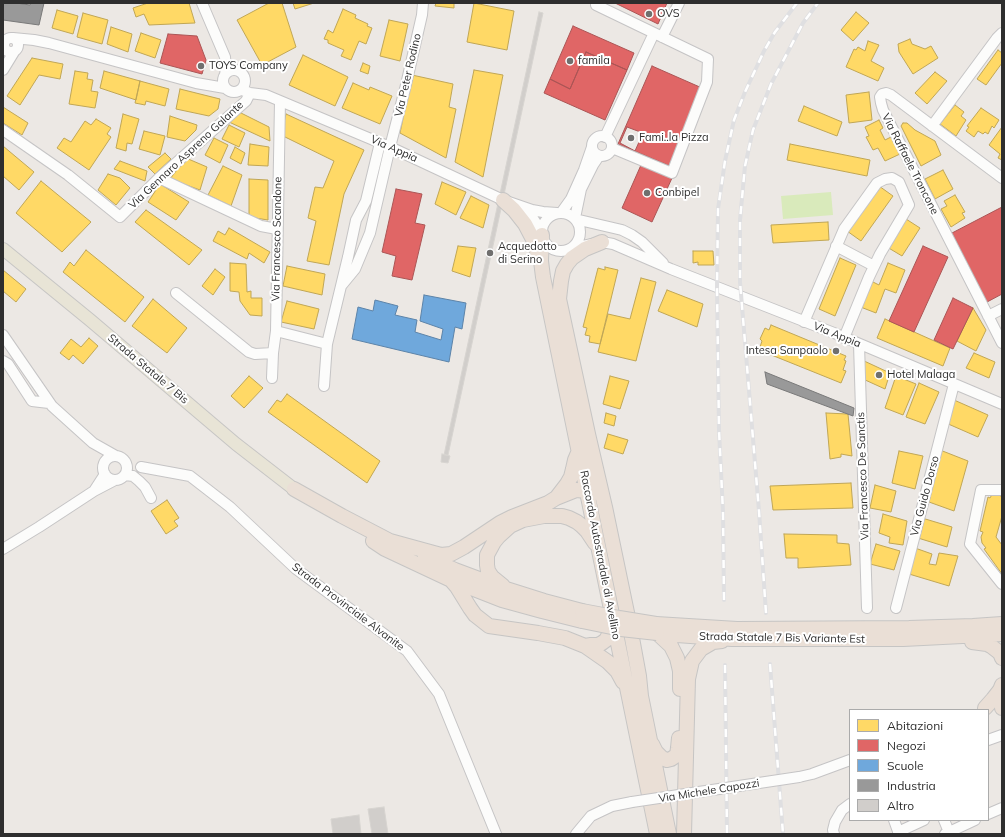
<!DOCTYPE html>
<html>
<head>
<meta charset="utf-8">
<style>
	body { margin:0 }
	#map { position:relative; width:1005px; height:837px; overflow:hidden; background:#ece8e4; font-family:Mulish,sans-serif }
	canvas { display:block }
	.frame { position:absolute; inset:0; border:4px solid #2e2e2e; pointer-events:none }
	.legend { position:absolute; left:849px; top:709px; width:140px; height:112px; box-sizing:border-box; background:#fff; border:1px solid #ababab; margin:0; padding:5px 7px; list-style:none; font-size:12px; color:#2e2e2e }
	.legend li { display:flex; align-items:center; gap:8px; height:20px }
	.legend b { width:20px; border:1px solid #ababab }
</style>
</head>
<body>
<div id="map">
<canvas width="1005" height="837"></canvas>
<div class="frame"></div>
<ul class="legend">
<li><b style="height:11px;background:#ffd966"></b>Abitazioni</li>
<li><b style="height:11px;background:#e06666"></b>Negozi</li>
<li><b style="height:11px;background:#6fa8dc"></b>Scuole</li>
<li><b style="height:11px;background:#999"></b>Industria</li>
<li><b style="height:11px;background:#d1cecb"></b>Altro</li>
</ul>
</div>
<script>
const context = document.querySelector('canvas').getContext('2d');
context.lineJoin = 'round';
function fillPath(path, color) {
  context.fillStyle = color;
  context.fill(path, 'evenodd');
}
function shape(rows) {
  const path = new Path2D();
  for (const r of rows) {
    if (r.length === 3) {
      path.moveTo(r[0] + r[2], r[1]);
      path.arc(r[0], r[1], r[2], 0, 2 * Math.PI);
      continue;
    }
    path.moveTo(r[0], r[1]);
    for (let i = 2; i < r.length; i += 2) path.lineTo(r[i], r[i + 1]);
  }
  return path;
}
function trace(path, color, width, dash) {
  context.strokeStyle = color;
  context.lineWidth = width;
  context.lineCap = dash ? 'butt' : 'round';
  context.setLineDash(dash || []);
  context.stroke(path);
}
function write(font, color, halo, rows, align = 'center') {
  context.font = font + ' Mulish,sans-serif';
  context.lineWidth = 4;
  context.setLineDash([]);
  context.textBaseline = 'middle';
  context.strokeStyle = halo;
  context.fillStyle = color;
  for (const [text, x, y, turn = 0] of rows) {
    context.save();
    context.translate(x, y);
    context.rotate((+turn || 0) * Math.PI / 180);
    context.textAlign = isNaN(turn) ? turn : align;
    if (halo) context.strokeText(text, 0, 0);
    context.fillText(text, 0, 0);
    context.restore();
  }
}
fillPath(shape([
	[831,192,833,215,783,219,781,196]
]), '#d9eabb');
const homes = shape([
	[148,3,189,3,195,23,149,25,144,14,136,17,133,8,148,3],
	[269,3,282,3,296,47,262,65,237,20,269,3],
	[293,3,314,3,295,9,293,3],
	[436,3,454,3,454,8,435,6,436,3],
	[474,3,514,11,507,50,467,42,474,3],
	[343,9,356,15,355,18,368,24,367,26,372,28,366,44,359,41,351,60,341,56,344,50,328,43,328,40,324,39,328,30,333,33,343,9],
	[57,10,78,16,73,34,52,28,57,10],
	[856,12,869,23,853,41,841,30,856,12],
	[83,13,108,20,102,44,77,37,83,13],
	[389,20,408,24,400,61,380,56,389,20],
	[111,27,132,34,128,52,107,44,111,27],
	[141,33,161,40,155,58,135,51,141,33],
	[910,39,912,44,925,49,931,46,938,58,913,74,899,52,898,44,910,39],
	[868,41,879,45,871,61,884,68,878,81,846,67,854,49,856,50,858,47,865,51,868,41],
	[998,50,1002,53,1002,63,986,85,977,79,998,50],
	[303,55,348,77,335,106,289,85,303,55],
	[32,58,63,64,60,79,39,75,20,105,7,96,32,58],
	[363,63,370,66,368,74,360,71,363,63],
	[474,70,503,75,483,177,455,162,474,70],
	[75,71,88,73,87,79,93,80,91,91,98,92,95,108,69,104,75,71],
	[104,71,140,81,136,100,100,88,104,71],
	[935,72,947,81,927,104,915,93,935,72],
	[412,75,453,84,449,107,456,109,446,158,400,133,412,75],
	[140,81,169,89,165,106,146,101,145,105,135,103,140,81],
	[353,83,369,90,370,87,392,96,380,124,342,108,353,83],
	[180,89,220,99,218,109,209,116,176,109,180,89],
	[869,92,872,120,849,123,846,95,869,92],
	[955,105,964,112,961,116,966,120,956,136,940,124,955,105],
	[804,106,842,122,837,136,798,121,804,106],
	[3,107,28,123,22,135,3,123,3,107],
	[981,108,999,120,994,128,992,126,988,134,985,132,983,134,978,131,974,137,966,131,969,127,967,126,981,108],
	[239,112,269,127,270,141,229,122,239,112],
	[123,114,139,119,132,144,127,143,126,151,116,148,123,114],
	[286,114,364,150,344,194,329,265,307,261,316,221,308,218,315,187,323,188,334,161,281,135,286,114],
	[170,116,197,125,196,130,185,141,167,137,170,116],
	[96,119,111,128,107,134,111,137,89,170,57,148,64,138,71,142,85,121,91,125,96,119],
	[879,120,883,128,880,130,885,140,891,137,900,154,885,161,878,148,873,150,866,137,869,136,865,127,879,120],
	[903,123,907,123,915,130,935,141,941,155,921,166,901,126,903,123],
	[229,125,245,133,239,147,222,139,229,125],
	[1002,127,1002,160,998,158,1000,154,989,145,1002,127],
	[144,131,165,136,160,155,139,149,144,131],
	[214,138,228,145,220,163,205,155,214,138],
	[250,144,269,147,268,166,248,165,250,144],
	[790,144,870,160,867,176,787,160,790,144],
	[3,146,34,172,19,190,3,176,3,146],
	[235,147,245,153,241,164,230,158,235,147],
	[165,153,171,159,155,174,148,167,165,153],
	[186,158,207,167,200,190,170,179,186,158],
	[120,161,147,171,145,181,114,169,120,161],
	[223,166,242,175,231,206,208,195,223,166],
	[943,170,953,189,935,199,925,179,943,170],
	[108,174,120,178,130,188,116,205,98,190,108,174],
	[249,179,268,180,268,220,249,217,249,179],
	[41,181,91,222,62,252,16,213,41,181],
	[442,182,466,192,456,215,435,204,442,182],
	[160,184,189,202,176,220,148,202,160,184],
	[879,186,893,196,861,241,847,231,879,186],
	[955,195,965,212,962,213,965,218,951,227,941,209,947,206,944,201,955,195],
	[471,196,489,205,483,228,460,218,471,196],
	[146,210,202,250,189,265,135,222,146,210],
	[906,219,920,228,902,256,887,247,906,219],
	[828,222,829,240,773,243,771,225,828,222],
	[229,228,270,252,264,263,249,253,247,259,213,241,218,231,225,235,229,228],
	[458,246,476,248,470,277,452,271,458,246],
	[86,250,144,297,125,322,63,272,70,262,74,266,86,250],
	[693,251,713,251,714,265,698,265,698,262,693,263,693,251],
	[840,258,856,265,835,316,819,309,840,258],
	[230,263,246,264,247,292,251,291,251,298,262,298,262,316,250,315,240,301,239,292,230,291,230,263],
	[888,263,905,270,896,293,885,289,876,313,858,306,869,280,879,285,888,263],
	[287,266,325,274,322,295,283,286,287,266],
	[605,267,618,270,600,344,589,342,590,336,585,335,587,328,583,327,598,268,605,270,605,267],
	[215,269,225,277,213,295,202,286,215,269],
	[3,270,26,289,16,302,3,291,3,270],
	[641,278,656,282,636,361,598,352,608,314,630,319,641,278],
	[667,290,703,304,697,327,658,311,667,290],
	[153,299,187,328,167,353,132,326,153,299],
	[287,301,319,309,314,329,281,322,287,301],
	[973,308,986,330,976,351,957,341,973,308],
	[885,319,950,348,943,366,877,338,885,319],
	[771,325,846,356,844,360,846,361,843,370,846,371,841,383,759,350,762,341,760,339,765,328,769,330,771,325],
	[89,338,98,346,83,364,73,355,69,360,60,353,71,339,81,347,89,338],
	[974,353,995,362,989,378,966,368,974,353],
	[862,360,890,373,885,389,863,379,862,360],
	[249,376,263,388,244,408,231,396,249,376],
	[610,376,629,381,620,409,603,404,610,376],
	[896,376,916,384,903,415,885,408,896,376],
	[919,383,939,392,925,424,906,417,919,383],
	[287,394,380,461,367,483,268,412,277,400,281,402,287,394],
	[954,400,988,415,978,437,946,423,954,400],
	[606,413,616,416,614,426,604,423,606,413],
	[826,413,848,414,852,456,841,454,841,457,830,459,826,413],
	[608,434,628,440,623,454,604,448,608,434],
	[940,450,968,461,954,511,929,502,940,450],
	[899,451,923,456,915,489,892,483,899,451],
	[851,483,853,508,773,510,770,486,851,483],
	[875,485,896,491,891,512,870,508,875,485],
	[994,491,1002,497,1002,516,996,537,1002,545,1002,574,984,549,986,548,982,543,981,537,983,532,980,531,988,497,990,498,994,491],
	[167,500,179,518,174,521,178,526,166,534,151,511,167,500],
	[883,514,907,521,903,545,889,543,890,537,879,533,883,514],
	[922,518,952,527,947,547,918,538,922,518],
	[784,534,837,535,837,543,849,544,851,565,798,568,798,558,786,558,784,534],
	[876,544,900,551,894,570,870,564,876,544],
	[915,548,932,554,929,564,936,565,939,553,958,556,949,586,909,574,915,548]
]);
fillPath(homes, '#ffd966');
trace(homes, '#c0a655', 1);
const shops = shape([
	[615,3,667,3,658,24,615,3],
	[573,26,634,53,627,70,586,52,570,89,550,79,573,26],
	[168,34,197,36,206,60,202,74,160,63,168,34],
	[586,52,627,70,605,120,544,93,550,79,570,89,586,52],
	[652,66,702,88,670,166,618,144,652,66],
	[627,127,643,133,635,151,620,143,627,127],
	[641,165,672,178,652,222,622,208,641,165],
	[396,189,422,194,415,223,425,225,412,280,392,276,396,256,382,252,396,189],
	[1002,207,1002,294,987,302,952,233,1002,207],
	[923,246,948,257,914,332,889,321,923,246],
	[953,298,973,308,953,349,934,340,953,298]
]);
fillPath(shops, '#e06666');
trace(shops, '#ab5555', 1);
const schools = shape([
	[424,295,466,303,462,329,455,327,449,362,352,339,358,307,373,311,375,300,398,306,395,315,417,320,415,332,441,340,443,329,420,321,424,295]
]);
fillPath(schools, '#6fa8dc');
trace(schools, '#5c83a8', 1);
const industry = shape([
	[3,3,16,3,30,5,31,3,44,3,39,25,3,20,3,3],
	[765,372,854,408,853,416,767,384,765,372]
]);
fillPath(industry, '#999');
trace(industry, '#797979', 1);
const building = shape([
	[539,12,543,13,502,204,448,455,444,455,539,12],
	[442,454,450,456,448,463,441,462,442,454],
	[384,807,388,834,372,834,368,809,384,807],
	[359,815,361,834,333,834,331,819,359,815]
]);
fillPath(building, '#d1cecb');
trace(building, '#d7d4d0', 1);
const minor = shape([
	[202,3,225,57,226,67,225,75],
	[596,5,708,59,707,82,672,173,612,148],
	[662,37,679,3],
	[11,45,7],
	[13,38,34,40,49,43,196,83,225,88],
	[234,81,11],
	[3,70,14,52],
	[242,90,250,93,266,95,390,147,503,200,532,210,543,212,557,213],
	[932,126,997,38,1002,33],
	[3,130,68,175,120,217,159,178,246,101,250,93],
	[602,146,10],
	[605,137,654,33],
	[159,178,261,226,277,229],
	[1002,178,891,95,886,93,882,94,880,97,881,103,883,110,1002,343],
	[522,207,530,214,536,223,542,233],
	[561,232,19],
	[561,213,571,199,584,170,592,147],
	[575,218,581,189,593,165,599,156],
	[575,219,622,230,632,235,642,242,663,263],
	[836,246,874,266],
	[573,248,602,242,613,244,671,269,834,333,1002,404],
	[341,286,355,269,370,233,390,147,405,89,422,15,423,3],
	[176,293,249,352,255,354,273,353],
	[988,316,1002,309],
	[804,322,844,229,877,183,885,179,892,178,899,182,909,205,880,254,869,277,844,338],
	[276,331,327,344],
	[3,335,52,406,93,443,116,456],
	[859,344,867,608],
	[3,361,8,364,32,401,49,403],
	[272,378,273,353,276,331,280,101],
	[324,386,327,344,348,257,356,220,366,201,380,143],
	[115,468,12],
	[141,467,190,476,230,507,296,569,407,651,439,694,496,834],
	[105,474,94,491,115,480],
	[125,475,133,476,139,481,145,487,151,498],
	[1002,490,981,490,970,544,1002,584],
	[3,549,39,527,94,491],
	[896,608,954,384],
	[988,740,1002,735],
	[799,777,812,774,850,760],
	[988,814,1002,808],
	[894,820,899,834],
	[944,820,949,832],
	[898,832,924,820],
	[576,834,591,816,612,806,632,802],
	[834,834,833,830,835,822,842,810,850,804],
	[945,834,975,820]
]);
const major = shape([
	[3,249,90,320,236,444,294,489]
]);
const highway = shape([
	[503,200,514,210,525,224,535,243,538,255],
	[542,235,541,261,543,277,657,834],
	[602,242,585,249,572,258,567,264,563,271,561,281,559,299,588,434,605,507,630,627,639,676,641,696,669,834],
	[294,489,342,516,390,541,441,555,451,554,464,547,500,523,512,517,548,503,556,498,576,490,587,491,594,493],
	[557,497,567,484,571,477,573,469,575,460,578,453],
	[373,541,385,549,451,580,502,600,542,611,582,621],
	[425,557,455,570,506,589,544,601,582,611],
	[451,580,457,587,470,608,475,615,489,626,538,633,565,638,585,646,608,662,617,671,623,682],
	[503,586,492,577,488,571,487,565,487,555,494,542,499,536,510,526,523,520,544,516,562,516,569,518,577,522,582,526,587,531,595,543],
	[656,624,737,629,909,628,973,626,1002,624],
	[657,633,671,646,677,658,680,671,680,689],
	[663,634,732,639,903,639,1002,634],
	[972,642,987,644,991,646,1000,653,1002,658],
	[585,646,591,645,598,645,602,643,606,640,611,631,613,622],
	[985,708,993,699,1000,690,1002,685],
	[1002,708,1002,707],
	[652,744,656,752,662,758,667,760,671,759,677,755,678,748,679,738],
	[684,834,688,679,692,661,701,649,713,642,722,641]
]);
trace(minor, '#c5c4c5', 12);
trace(major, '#c6c5c4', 14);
trace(highway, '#c6c5c4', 16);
trace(minor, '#fcfcfb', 10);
trace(major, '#e8e4d6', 12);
trace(highway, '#eadfd6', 14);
const rail = shape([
	[724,600,723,512,719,430,717,288,718,209,725,161,734,120,745,92,764,51,775,32,797,3],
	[766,613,759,511,740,282,740,220,745,166,753,130,771,84,803,23,818,3],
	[770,664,783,834],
	[725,665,727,834]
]);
trace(rail, '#dfdfe1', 4);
trace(rail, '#fff', 2.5, [8]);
const minorBridge = shape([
	[632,802,799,777]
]);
const highwayBridge = shape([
	[582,611,619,618,656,624],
	[582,621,621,629,657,633]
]);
trace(minorBridge, '#c5c4c5', 12, []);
trace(highwayBridge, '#c6c5c4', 16, []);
trace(minorBridge, '#fcfcfb', 10);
trace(highwayBridge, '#eadfd6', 14);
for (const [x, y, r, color] of [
	[649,14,4,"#706f6e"],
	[570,61,4,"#706f6e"],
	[201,66,4,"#706f6e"],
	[631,138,4,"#706f6e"],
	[647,193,4,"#706f6e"],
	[490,253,4,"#706f6e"],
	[836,351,4,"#706f6e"],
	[879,375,4,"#706f6e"]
]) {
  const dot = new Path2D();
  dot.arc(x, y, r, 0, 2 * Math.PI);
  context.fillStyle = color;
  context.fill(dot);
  trace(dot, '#fff', 1.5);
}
write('11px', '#2e2e2e', '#fff', [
	["OVS",657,14],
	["famila",578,61],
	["TOYS Company",209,66],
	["Fami..la Pizza",639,138],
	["Conbipel",655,193],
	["Acquedotto",498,247],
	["di Serino",498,260],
	["Intesa Sanpaolo",828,351,"right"],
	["Hotel Malaga",887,375]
], 'left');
write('11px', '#2e2e2e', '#fff', [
	["Via Peter Rodino",408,75,-77],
	["Via Appia",394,149,24],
	["Via Gennaro Aspreno Galante",186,155,-43],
	["Via Raffaele Troncone",910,164,63],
	["Via Francesco Scandone",277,239,-89],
	["Via Appia",837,335,22],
	["Strada Statale 7 Bis",148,369,40],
	["Via Francesco De Sanctis",863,476,-92],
	["Via Guido Dorso",925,496,-75],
	["Raccordo Autostradale di Avellino",600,555,79],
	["Strada Provinciale Alvanite",348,607,37],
	["Strada Statale 7 Bis Variante Est",782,638,1],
	["Via Michele Capozzi",709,791,-9]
]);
</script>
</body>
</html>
